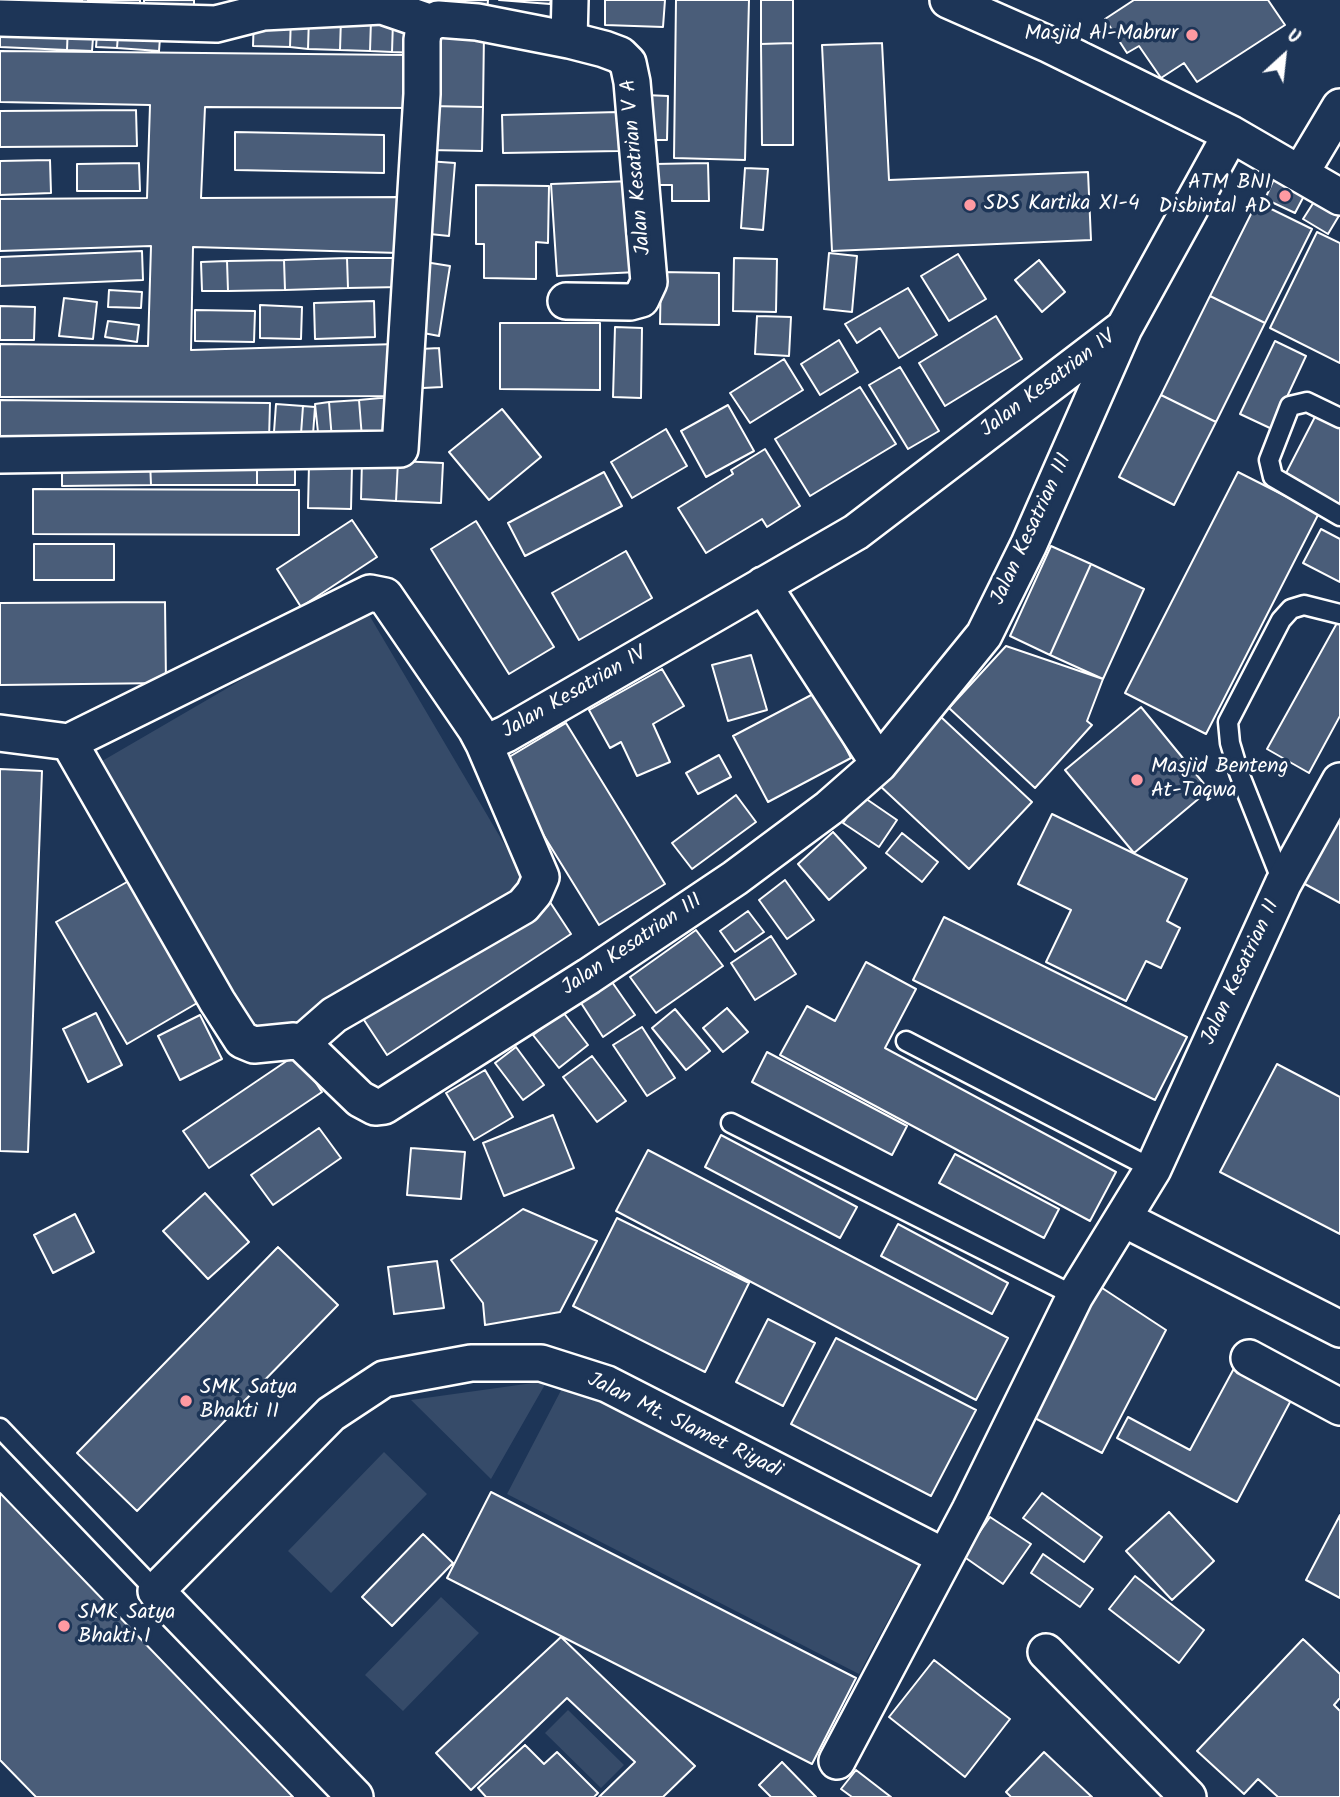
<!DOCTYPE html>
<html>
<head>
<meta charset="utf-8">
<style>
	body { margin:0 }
	#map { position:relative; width:1340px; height:1797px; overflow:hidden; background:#1d3557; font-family:Kalam,sans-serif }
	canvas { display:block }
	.north { position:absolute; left:1249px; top:21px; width:70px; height:70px; -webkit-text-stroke:5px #1d3557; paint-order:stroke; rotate:27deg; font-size:19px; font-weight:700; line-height:28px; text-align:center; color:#fff }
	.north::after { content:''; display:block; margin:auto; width:24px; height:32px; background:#fff; clip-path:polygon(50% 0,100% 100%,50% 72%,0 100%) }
</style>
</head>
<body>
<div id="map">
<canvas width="1340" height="1797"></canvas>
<div class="north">U</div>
</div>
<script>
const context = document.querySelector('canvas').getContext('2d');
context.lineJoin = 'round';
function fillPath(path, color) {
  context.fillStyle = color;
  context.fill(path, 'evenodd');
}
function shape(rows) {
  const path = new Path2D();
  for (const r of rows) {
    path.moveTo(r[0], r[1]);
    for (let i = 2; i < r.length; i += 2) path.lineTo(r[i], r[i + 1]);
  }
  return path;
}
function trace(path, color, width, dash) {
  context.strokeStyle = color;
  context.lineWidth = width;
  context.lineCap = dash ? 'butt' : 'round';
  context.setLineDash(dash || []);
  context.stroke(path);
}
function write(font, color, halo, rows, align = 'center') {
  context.font = font + ' Kalam,sans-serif';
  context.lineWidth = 7;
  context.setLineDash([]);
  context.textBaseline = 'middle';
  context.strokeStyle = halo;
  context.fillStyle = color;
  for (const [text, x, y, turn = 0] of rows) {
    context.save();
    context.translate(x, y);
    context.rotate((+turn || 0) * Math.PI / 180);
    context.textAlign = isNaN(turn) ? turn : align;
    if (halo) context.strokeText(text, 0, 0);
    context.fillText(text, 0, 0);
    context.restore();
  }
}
fillPath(shape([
	[365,608,529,886,260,1042,97,764],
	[569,1375,922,1557,859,1674,507,1494],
	[547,1381,491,1479,411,1400],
	[384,1452,427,1494,331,1593,288,1551],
	[441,1597,479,1633,403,1711,365,1675],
	[568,1710,624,1765,601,1788,545,1733]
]), '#364b69');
const building = shape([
	[0,0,82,0,82,9,0,5,0,0],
	[88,0,140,0,140,12,87,10,88,0],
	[144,0,194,0,194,17,144,16,144,0],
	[404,0,488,0,487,14,404,0],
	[499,0,551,0,550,4,499,0],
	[605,0,665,0,663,27,605,25,605,0],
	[676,0,749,0,745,160,674,158,676,0],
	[761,0,793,0,793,43,761,44,761,0],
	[1134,0,1268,0,1285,25,1197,82,1184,63,1161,78,1139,46,1127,53,1105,19,1134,0],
	[254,15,291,16,290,47,253,46,254,15],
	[291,16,309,17,308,49,290,47,291,16],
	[309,17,341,18,340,50,308,49,309,17],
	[341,18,371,20,370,51,340,50,341,18],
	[98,20,119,22,117,48,96,47,98,20],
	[371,20,393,21,392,52,370,51,371,20],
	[0,21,68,24,67,50,0,47,0,21],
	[393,21,419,21,418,53,392,52,393,21],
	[119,22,161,25,159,51,117,48,119,22],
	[68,24,94,25,92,51,67,50,68,24],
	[430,31,484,33,483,107,429,106,430,31],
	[793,43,793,145,762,145,761,44,793,43],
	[882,43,889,180,1088,172,1091,240,832,251,822,45,882,43],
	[0,51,407,55,409,108,205,107,201,198,401,197,399,253,193,247,191,350,397,344,397,396,0,397,0,344,148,346,151,246,0,251,0,199,147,198,150,105,0,102,0,51],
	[645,95,668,96,667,140,644,140,645,95],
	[429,106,483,107,482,151,428,150,429,106],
	[136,110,137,146,0,147,0,111,136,110],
	[618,112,619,151,503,153,502,115,618,112],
	[235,132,384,135,384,173,235,170,235,132],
	[50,160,51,193,0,195,0,161,50,160],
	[427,161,455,163,449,236,420,233,427,161],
	[139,163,140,191,77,191,77,164,139,163],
	[708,163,709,201,672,201,672,185,654,185,654,164,708,163],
	[745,168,768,169,763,230,741,228,745,168],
	[1274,179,1305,194,1295,213,1265,199,1274,179],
	[632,181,637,272,557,276,551,184,632,181],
	[476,185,549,186,548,243,536,242,536,279,484,278,484,244,476,244,476,185],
	[1319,194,1340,214,1328,234,1303,219,1319,194],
	[1257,202,1312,229,1265,323,1210,296,1257,202],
	[1317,232,1340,243,1340,363,1270,328,1317,232],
	[142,251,143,280,0,286,0,257,142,251],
	[829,253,857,256,852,312,824,309,829,253],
	[958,254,986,299,949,321,921,276,958,254],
	[347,258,348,288,285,290,284,260,347,258],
	[347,258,400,258,400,287,348,288,347,258],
	[734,258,777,259,776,312,733,311,734,258],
	[284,260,285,290,228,291,227,261,284,260],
	[1039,260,1065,292,1042,312,1015,280,1039,260],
	[227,261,228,291,202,291,201,262,227,261],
	[425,262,450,266,439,336,413,331,425,262],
	[661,272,719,273,719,325,660,324,661,272],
	[908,288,937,335,899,358,880,328,857,343,845,324,908,288],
	[109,290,142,292,141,308,108,307,109,290],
	[1210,296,1265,323,1216,422,1161,395,1210,296],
	[64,298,97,302,93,339,59,336,64,298],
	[374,301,375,337,315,339,314,303,374,301],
	[260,305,302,307,301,339,260,338,260,305],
	[0,306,35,307,34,340,0,340,0,306],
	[195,310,255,311,254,342,195,341,195,310],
	[757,316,791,317,789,356,755,354,757,316],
	[996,316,1022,359,945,406,919,363,996,316],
	[108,321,139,325,137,342,105,337,108,321],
	[500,323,600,323,600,390,500,389,500,323],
	[615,327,642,328,641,398,613,397,615,327],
	[839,340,858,372,820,395,801,364,839,340],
	[1275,341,1306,356,1272,429,1240,414,1275,341],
	[439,348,442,387,423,388,420,349,439,348],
	[784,359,803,390,750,423,730,393,784,359],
	[900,367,939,431,908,449,869,385,900,367],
	[860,387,896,444,810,496,775,439,860,387],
	[1161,395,1216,422,1174,505,1119,477,1161,395],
	[391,397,395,435,362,438,359,400,391,397],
	[0,400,270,403,269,440,0,437,0,400],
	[359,400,362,438,332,440,329,402,359,400],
	[329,402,332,440,319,442,315,404,329,402],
	[276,404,303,406,301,434,274,432,276,404],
	[728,405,754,451,706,477,681,431,728,405],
	[303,406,315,407,313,435,301,434,303,406],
	[502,409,541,457,489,500,449,452,502,409],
	[1319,409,1340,419,1340,506,1284,477,1319,409],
	[666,429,687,466,632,498,611,462,666,429],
	[765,449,800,506,767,527,762,519,706,553,678,508,733,474,731,470,765,449],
	[362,460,398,461,396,501,361,499,362,460],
	[150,461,257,461,257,485,151,485,150,461],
	[150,461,151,485,62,486,62,462,150,461],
	[257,461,295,461,295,485,257,485,257,461],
	[398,461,443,463,441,503,396,501,398,461],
	[309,464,352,466,351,509,308,508,309,464],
	[604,472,622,506,525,556,508,523,604,472],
	[1238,472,1319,513,1206,734,1125,693,1238,472],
	[33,489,299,490,299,535,33,534,33,489],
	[352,520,377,557,301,607,277,569,352,520],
	[476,521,554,647,509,674,431,549,476,521],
	[1321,529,1340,539,1340,582,1303,563,1321,529],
	[34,544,114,544,114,580,34,580,34,544],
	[1051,546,1091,564,1050,655,1010,636,1051,546],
	[626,551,652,598,579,640,552,593,626,551],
	[1091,564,1144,589,1103,679,1050,655,1091,564],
	[165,602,166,683,0,685,0,603,165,602],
	[1337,623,1340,624,1340,716,1309,773,1267,749,1337,623],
	[1006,646,1103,679,1087,721,1092,725,1035,788,949,708,1006,646],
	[751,655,767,710,728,721,712,665,751,655],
	[662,669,684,706,653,724,670,762,637,776,621,742,610,748,589,710,662,669],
	[817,692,851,758,768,802,733,736,817,692],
	[1141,707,1209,790,1134,853,1065,770,1141,707],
	[941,717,1032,802,969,869,878,784,941,717],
	[566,723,665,884,599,925,499,763,566,723],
	[719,755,731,777,698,794,686,773,719,755],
	[0,769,42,771,28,1152,0,1151,0,769],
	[736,795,756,822,692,869,672,843,736,795],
	[862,796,897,820,879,847,843,823,862,796],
	[1340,813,1340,903,1303,883,1340,813],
	[1052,814,1187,879,1167,921,1180,928,1161,968,1146,961,1126,1001,1046,962,1071,910,1018,884,1052,814],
	[833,832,866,868,829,900,798,864,833,832],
	[902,833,938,862,922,882,886,853,902,833],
	[134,878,204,999,127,1044,56,922,134,878],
	[785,880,814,920,787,939,759,900,785,880],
	[546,896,571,934,387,1055,362,1017,546,896],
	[748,911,764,932,735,952,720,931,748,911],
	[944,917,1187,1037,1155,1100,913,980,944,917],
	[696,930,723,966,656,1013,630,977,696,930],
	[771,936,796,974,755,1000,731,963,771,936],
	[866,962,916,989,885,1048,1116,1172,1090,1221,780,1055,807,1006,835,1021,866,962],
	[612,982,635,1015,603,1037,581,1003,612,982],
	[727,1008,748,1032,723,1052,703,1028,727,1008],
	[675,1009,710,1051,686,1070,652,1028,675,1009],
	[563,1012,588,1045,559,1068,533,1035,563,1012],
	[96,1013,122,1065,88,1082,63,1029,96,1013],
	[200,1015,222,1059,180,1080,158,1036,200,1015],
	[642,1027,675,1078,647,1096,613,1045,642,1027],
	[516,1047,544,1085,523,1100,495,1063,516,1047],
	[767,1052,907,1126,892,1155,752,1082,767,1052],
	[297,1054,322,1092,209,1168,183,1131,297,1054],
	[592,1056,626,1101,597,1122,563,1077,592,1056],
	[1277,1064,1340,1097,1340,1234,1220,1172,1277,1064],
	[485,1070,513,1117,474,1140,446,1093,485,1070],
	[553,1115,574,1168,504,1196,483,1143,553,1115],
	[319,1128,341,1158,273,1205,251,1175,319,1128],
	[721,1135,857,1207,840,1238,705,1167,721,1135],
	[411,1148,465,1152,461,1199,407,1195,411,1148],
	[648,1150,1008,1338,976,1400,616,1211,648,1150],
	[955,1154,1059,1209,1044,1238,939,1183,955,1154],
	[205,1193,249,1242,208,1279,163,1231,205,1193],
	[523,1209,597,1241,560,1312,485,1325,483,1303,451,1260,523,1209],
	[75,1214,94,1252,53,1273,34,1235,75,1214],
	[617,1218,749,1283,705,1372,573,1306,617,1218],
	[898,1224,1008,1283,992,1314,881,1256,898,1224],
	[278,1247,338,1305,137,1511,77,1453,278,1247],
	[437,1261,444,1308,394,1314,388,1267,437,1261],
	[1093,1282,1166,1330,1102,1453,1029,1415,1093,1282],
	[768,1319,815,1343,783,1406,736,1382,768,1319],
	[836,1338,976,1410,931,1496,791,1424,836,1338],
	[1239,1359,1297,1389,1237,1502,1117,1438,1128,1417,1190,1450,1239,1359],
	[491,1492,856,1678,812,1764,447,1578,491,1492],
	[0,1493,293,1797,36,1797,0,1760,0,1493],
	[1042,1493,1102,1537,1084,1562,1023,1518,1042,1493],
	[1169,1512,1214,1561,1172,1600,1126,1551,1169,1512],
	[1340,1515,1340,1598,1306,1580,1340,1515],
	[990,1517,1031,1544,1003,1584,963,1556,990,1517],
	[423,1534,453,1563,392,1626,362,1597,423,1534],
	[1043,1554,1093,1589,1080,1607,1031,1573,1043,1554],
	[1135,1576,1204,1630,1179,1663,1109,1609,1135,1576],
	[561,1637,695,1766,663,1797,599,1797,635,1762,567,1698,471,1790,436,1753,561,1637],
	[1303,1639,1340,1674,1340,1698,1334,1705,1340,1711,1340,1797,1278,1797,1258,1779,1244,1794,1197,1751,1303,1639],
	[934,1660,1010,1719,965,1777,889,1717,934,1660],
	[525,1745,544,1764,557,1752,598,1793,594,1797,486,1797,478,1788,525,1745],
	[1044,1752,1092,1797,1011,1797,1006,1792,1044,1752],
	[782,1762,816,1797,771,1797,759,1785,782,1762],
	[856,1770,891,1797,852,1797,841,1789,856,1770]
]);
fillPath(building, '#4a5d79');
trace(building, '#fff', 2);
const service = shape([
	[1340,418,1307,402,1290,406,1269,460,1273,477,1340,516],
	[1283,884,1239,773,1230,743,1228,722,1281,620,1291,609,1304,605,1340,614],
	[906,1041,1153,1169],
	[731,1123,1075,1296],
	[0,1428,156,1591]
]);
const minor = shape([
	[948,0,1050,45,1231,134,1300,174,1340,107],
	[0,18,216,24,263,12,382,6,429,22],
	[569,40,570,0],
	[1300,174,1340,197],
	[0,455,400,449,422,94,422,40,424,27,438,19,477,22,569,40,604,49,620,55,628,63,632,82,649,282,641,299,630,302,566,301],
	[763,585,879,764],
	[0,733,69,742,370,593,385,596,476,729,484,744,506,734,856,532,1121,330],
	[69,742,217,1001,242,1040,254,1045,294,1041,302,1043,360,1099,375,1107,384,1106,589,976,735,878,829,808,879,764,984,635,1029,544,1124,328,1231,134],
	[302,1043,334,1015,523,906,534,893,541,877,484,744],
	[1124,1219,1340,1329],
	[1249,1358,1340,1407],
	[1046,1652,1188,1797],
	[837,1761,970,1510,1075,1296,1153,1169,1283,884,1340,781],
	[355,1797,156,1591,331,1414,384,1379,471,1363,541,1363,607,1384,945,1557]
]);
trace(service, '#fff', 23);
trace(minor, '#fff', 40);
trace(service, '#1d3557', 18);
trace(minor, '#1d3557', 35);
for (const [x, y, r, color] of [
	[1192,35,7,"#ff9aa2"],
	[1285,196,7,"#ff9aa2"],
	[970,205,7,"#ff9aa2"],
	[1137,780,7,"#ff9aa2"],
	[186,1401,7,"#ff9aa2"],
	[64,1626,7,"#ff9aa2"]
]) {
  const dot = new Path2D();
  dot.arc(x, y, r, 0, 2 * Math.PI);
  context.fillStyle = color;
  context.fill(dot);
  trace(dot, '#1d3557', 2.5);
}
write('21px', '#fff', '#1d3557', [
	["Masjid Al-Mabrur",1178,35,"right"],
	["ATM BNI",1271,184,"right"],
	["Disbintal AD",1271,208,"right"],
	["SDS Kartika XI-4",984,205],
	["Masjid Benteng",1151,768],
	["At-Taqwa",1151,792],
	["SMK Satya",200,1389],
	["Bhakti II",200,1413],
	["SMK Satya",78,1614],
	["Bhakti I",78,1638]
], 'left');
write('21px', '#fff', '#1d3557', [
	["Jalan Kesatrian V A",638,167,-95],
	["Jalan Kesatrian IV",1049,385,-37],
	["Jalan Kesatrian III",1033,530,-65],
	["Jalan Kesatrian IV",575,694,-30],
	["Jalan Kesatrian III",633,946,-34],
	["Jalan Kesatrian II",1242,973,-65],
	["Jalan Mt. Slamet Riyadi",684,1427,26]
]);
</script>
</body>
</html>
